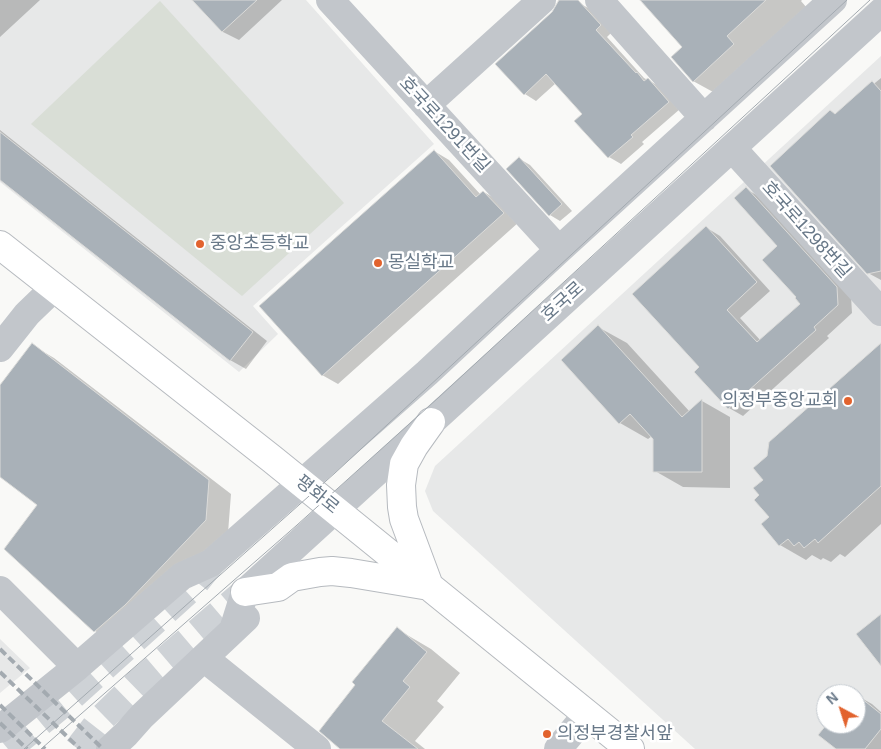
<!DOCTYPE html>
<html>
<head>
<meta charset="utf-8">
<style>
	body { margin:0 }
	#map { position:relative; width:881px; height:749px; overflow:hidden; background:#f9f9f7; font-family:Helvetica,sans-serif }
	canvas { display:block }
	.north { position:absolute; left:816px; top:684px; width:50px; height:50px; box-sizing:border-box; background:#fff; border:1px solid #c3c9cf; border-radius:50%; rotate:320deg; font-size:14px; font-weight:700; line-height:20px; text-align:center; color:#687888 }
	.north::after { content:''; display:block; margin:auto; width:18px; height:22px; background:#e2632e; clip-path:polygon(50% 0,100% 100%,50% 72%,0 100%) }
</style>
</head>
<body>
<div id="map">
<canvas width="881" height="749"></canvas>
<div class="north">N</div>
</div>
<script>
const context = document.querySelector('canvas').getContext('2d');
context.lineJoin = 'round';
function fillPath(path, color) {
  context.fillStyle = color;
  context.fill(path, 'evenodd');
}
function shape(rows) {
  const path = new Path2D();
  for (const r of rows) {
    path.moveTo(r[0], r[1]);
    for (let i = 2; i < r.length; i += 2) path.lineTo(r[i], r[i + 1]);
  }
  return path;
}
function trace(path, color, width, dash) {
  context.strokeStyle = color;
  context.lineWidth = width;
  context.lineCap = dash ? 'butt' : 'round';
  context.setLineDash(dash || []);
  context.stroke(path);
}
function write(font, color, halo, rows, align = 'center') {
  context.font = font + ' Helvetica,"Noto Sans KR",sans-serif';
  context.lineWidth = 5;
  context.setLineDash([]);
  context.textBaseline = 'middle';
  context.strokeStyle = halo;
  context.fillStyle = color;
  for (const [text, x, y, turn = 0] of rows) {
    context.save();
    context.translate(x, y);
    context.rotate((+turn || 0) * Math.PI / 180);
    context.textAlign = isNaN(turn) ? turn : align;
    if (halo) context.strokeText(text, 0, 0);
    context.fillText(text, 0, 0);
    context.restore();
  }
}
fillPath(shape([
	[0,0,306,0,434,144,253,306,278,334,239,372,0,182],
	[881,56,881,749,695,749,433,511,425,491,435,466],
	[826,694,856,694,856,724,826,724],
	[0,639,30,668,0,693]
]), '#e7e8e8');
fillPath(shape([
	[160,1,344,203,242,296,31,124]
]), '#d9ded6');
fillPath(shape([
	[0,0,40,0,0,37],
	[193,0,282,0,239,40,223,32],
	[561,0,577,2,590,9,611,33,607,37,644,78,659,86,680,109,642,142,644,144,621,164,609,157,576,121,584,114,556,83,536,101,525,94,553,12],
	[642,0,802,0,801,1,807,8,724,98,693,81,684,47],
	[881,78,881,280,868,273,831,111,836,115],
	[0,130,267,341,246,369,230,360,0,178],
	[434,151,449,160,481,195,484,192,499,201,519,222,338,384,322,375],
	[520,159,530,165,572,211,560,221,550,215],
	[746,189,760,197,851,296,852,313,827,336,829,338,743,416,729,408,701,367,707,228,720,236,770,291,740,318,761,341,802,304,779,246],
	[598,327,627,343,690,412,702,401,730,417,730,488,683,487,655,471,655,439,652,436,648,439,620,423],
	[32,345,54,358,231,494,228,533,117,644,95,631,39,505,0,475,0,388],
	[881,345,881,524,845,557,840,554,831,562,823,558,821,560,812,555,806,560,780,545,771,517,761,495,765,480,768,457],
	[397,629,431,649,460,673,437,701,444,707,415,741,425,749,343,749],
	[856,695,872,704,881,712,881,749,838,749,829,724,856,724]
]), '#0003');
const building = shape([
	[192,0,257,0,222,32,192,0],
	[559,0,578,0,601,25,596,30,636,73,637,72,644,81,648,78,669,102,631,135,633,137,608,158,574,121,582,114,546,74,524,95,495,64,552,12,559,0],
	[640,0,766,0,727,36,734,44,693,82,671,57,682,47,640,0],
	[872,81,881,91,881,271,867,274,770,166,830,110,835,114,872,81],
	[0,132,253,332,230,361,0,180,0,132],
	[434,150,476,197,483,191,504,213,322,376,259,306,434,150],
	[519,157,562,204,549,216,506,169,519,157],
	[746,187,837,287,838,305,814,327,816,330,728,409,694,372,699,367,632,294,706,226,757,282,727,310,757,342,800,304,795,298,796,297,762,260,777,246,734,198,746,187],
	[598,325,682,417,702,399,702,472,653,472,653,439,630,414,619,424,561,360,598,325],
	[32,343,209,480,206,520,125,605,94,632,4,549,37,505,0,477,0,385,32,343],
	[881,343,881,486,818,543,815,539,804,548,799,542,794,546,788,539,779,546,761,524,769,517,754,500,759,495,753,488,763,480,753,468,767,456,769,442,881,343],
	[881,614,881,666,856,634,881,614],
	[397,627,427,652,403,681,410,687,382,721,418,749,340,749,319,731,355,685,352,682,397,627],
	[856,694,881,714,881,729,865,749,836,749,818,735,827,724,856,724,856,694]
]);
fillPath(building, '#a9b1b8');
trace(building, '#dbdbd9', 1);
trace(shape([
	[8,749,72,696,192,587,211,563],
	[78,749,103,717,138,683,245,592]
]), '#ced2d6', 28, [28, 14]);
const major = shape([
	[0,245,272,459,630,749],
	[245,592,278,587,292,577,320,572,332,571,351,573,429,586,404,519,402,507,401,485,404,464,414,446,431,422]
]);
trace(major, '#b6babf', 30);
trace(shape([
	[330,0,559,250],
	[599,0,704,118],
	[426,105,542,0],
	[732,148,881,312],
	[0,348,27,314,54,288],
	[0,590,77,667],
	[233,630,245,592,881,12],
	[204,658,317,749],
	[0,729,77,667,182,576,211,563,427,373,559,250,833,0],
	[110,749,126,734,142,716,246,618],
	[558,749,587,714]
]), '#c2c6cb', 28);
trace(major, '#fff', 28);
trace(shape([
	[24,749,335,473,847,0],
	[41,749,297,525,438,398,870,0]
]), '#a3aab0', 1);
trace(shape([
	[0,649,103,749],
	[0,672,80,749],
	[0,705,45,749],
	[0,723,27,749]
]), '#a3aab0', 4, [8, 4]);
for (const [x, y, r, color] of [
	[200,244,5,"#e2632e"],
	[378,263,5,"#e2632e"],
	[848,401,5,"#e2632e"],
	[547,734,5,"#e2632e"]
]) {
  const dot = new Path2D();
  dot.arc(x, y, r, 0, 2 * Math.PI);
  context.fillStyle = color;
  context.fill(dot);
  trace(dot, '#fff', 2);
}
write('18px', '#687888', '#fff', [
	["호국로1291번길",444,125,47],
	["호국로1298번길",806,230,48],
	["호국로",563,302,-42],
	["평화로",317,495,39]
]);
write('18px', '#687888', '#fff', [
	["중앙초등학교",210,244],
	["몽실학교",388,263],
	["의정부중앙교회",838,401,"right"],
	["의정부경찰서앞",557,734]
], 'left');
</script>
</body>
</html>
